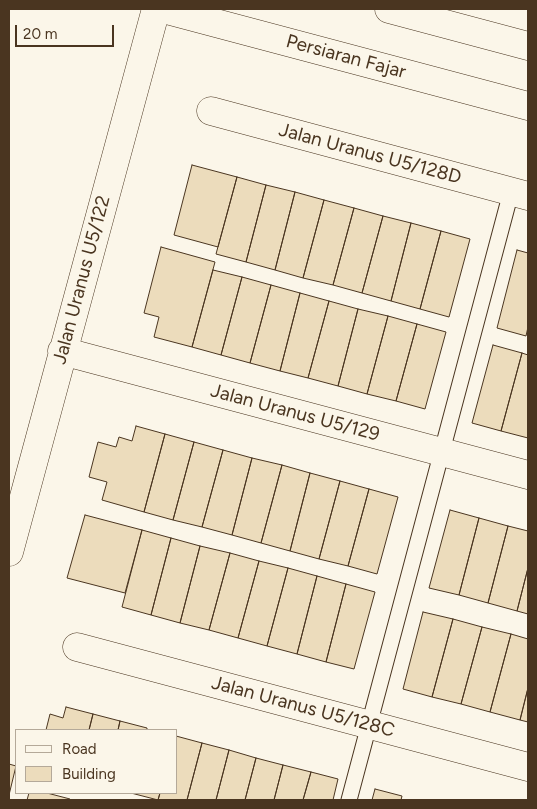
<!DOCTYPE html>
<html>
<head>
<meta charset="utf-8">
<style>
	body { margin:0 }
	#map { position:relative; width:537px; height:809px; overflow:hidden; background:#fbf6e9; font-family:Figtree,sans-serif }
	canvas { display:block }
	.frame { position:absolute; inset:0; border:10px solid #4a3520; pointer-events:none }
	.legend { position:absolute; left:15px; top:729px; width:162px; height:65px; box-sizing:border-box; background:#fbf6e9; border:1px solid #b4a999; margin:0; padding:6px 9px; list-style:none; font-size:15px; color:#4a3520 }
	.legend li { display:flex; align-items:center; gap:10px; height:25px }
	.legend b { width:25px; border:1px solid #b4a999 }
	.scale { position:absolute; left:15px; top:25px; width:99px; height:22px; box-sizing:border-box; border:2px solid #4a3520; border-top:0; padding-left:6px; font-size:15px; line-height:18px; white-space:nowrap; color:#4a3520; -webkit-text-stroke:4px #fbf6e9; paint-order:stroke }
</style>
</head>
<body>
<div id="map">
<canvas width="537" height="809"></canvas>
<div class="frame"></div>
<ul class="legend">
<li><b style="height:6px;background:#fbf6e9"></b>Road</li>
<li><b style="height:14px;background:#ecdcbc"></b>Building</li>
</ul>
<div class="scale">20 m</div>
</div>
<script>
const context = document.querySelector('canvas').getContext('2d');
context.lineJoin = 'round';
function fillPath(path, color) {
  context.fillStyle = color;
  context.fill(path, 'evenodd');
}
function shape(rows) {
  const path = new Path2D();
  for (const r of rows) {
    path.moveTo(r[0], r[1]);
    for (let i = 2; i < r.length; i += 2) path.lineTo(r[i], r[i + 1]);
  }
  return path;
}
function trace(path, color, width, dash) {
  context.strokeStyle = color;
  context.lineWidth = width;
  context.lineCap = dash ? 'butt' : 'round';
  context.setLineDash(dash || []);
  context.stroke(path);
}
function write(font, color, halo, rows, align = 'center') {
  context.font = font + ' Figtree,sans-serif';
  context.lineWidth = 4;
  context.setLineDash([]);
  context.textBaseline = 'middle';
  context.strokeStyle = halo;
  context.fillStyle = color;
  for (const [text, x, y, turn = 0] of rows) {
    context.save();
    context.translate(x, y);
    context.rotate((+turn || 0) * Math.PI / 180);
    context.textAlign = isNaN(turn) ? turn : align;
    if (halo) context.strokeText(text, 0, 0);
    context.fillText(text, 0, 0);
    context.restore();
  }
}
const building = shape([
	[192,165,237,177,218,247,174,235,192,165],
	[237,177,266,185,246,262,216,254,237,177],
	[266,185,295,192,275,270,246,262,266,185],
	[295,192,324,200,303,278,275,270,295,192],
	[324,200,354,208,333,285,303,278,324,200],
	[354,208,383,216,362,293,333,285,354,208],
	[383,216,411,223,391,301,362,293,383,216],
	[411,223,441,231,420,309,391,301,411,223],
	[441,231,470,239,449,317,420,309,441,231],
	[161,247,215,262,192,347,154,337,159,317,144,313,161,247],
	[517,250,528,253,528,327,526,336,497,328,517,250],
	[213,270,242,277,221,355,192,347,213,270],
	[242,277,271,285,250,363,221,355,242,277],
	[271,285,300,293,280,371,250,363,271,285],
	[300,293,329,301,308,378,280,371,300,293],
	[329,301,358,309,338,386,308,378,329,301],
	[358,309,388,316,367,394,338,386,358,309],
	[388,316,417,324,396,401,367,394,388,316],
	[417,324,446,332,425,409,396,401,417,324],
	[493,345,522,353,501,431,472,423,493,345],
	[522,353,528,355,528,438,501,431,522,353],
	[136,426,165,434,144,512,102,500,107,482,89,477,98,442,116,447,119,437,132,441,136,426],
	[165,434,194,442,173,520,144,512,165,434],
	[194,442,223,450,202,527,173,520,194,442],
	[223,450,252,458,232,535,202,527,223,450],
	[252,458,282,465,261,543,232,535,252,458],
	[282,465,310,473,290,551,261,543,282,465],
	[310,473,340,481,319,559,290,551,310,473],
	[340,481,369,489,348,566,319,559,340,481],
	[369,489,398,497,377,574,348,566,369,489],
	[450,510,479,518,459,595,429,588,450,510],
	[85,515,142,530,125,593,67,578,85,515],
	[479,518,508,526,488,603,459,595,479,518],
	[508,526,528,531,528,568,517,611,488,603,508,526],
	[142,530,171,538,151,615,122,607,142,530],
	[171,538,200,546,180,623,151,615,171,538],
	[200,546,230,553,209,630,180,623,200,546],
	[230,553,259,561,238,638,209,630,230,553],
	[259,561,288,568,267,646,238,638,259,561],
	[288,568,317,576,297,654,267,646,288,568],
	[528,568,528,614,517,611,528,568],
	[317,576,346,584,326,662,297,654,317,576],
	[346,584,375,592,354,669,326,662,346,584],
	[423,612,453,619,432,697,403,689,423,612],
	[453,619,482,627,461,704,432,697,453,619],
	[482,627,511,634,490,712,461,704,482,627],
	[511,634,528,639,528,688,520,720,490,712,511,634],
	[528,688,528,722,520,720,528,688],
	[66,707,93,714,89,730,46,730,50,714,63,718,66,707],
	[93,714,120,721,118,730,89,730,93,714],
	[120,721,147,728,147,730,118,730,120,721],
	[176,736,202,743,187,800,158,800,160,793,176,793,176,736],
	[202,743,229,750,216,800,187,800,202,743],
	[229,750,256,758,245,800,216,800,229,750],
	[256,758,283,765,274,800,245,800,256,758],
	[9,764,16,766,9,795,9,764],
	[283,765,311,772,303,800,274,800,283,765],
	[311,772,338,779,333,800,303,800,311,772],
	[375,789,402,796,401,800,372,800,375,789],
	[29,793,47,793,70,799,70,800,27,800,29,793],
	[131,793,160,793,158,800,131,793]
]);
fillPath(building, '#ecdcbc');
trace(building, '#4a3520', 1);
const service = shape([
	[349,800,511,192]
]);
const minor = shape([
	[211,111,528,196],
	[62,351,528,475],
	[9,552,156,9],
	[77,647,528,767]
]);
const tertiary = shape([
	[163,9,528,106],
	[389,9,528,46]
]);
trace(service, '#4a3520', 17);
trace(minor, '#4a3520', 29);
trace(tertiary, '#4a3520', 29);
trace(service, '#fbf6e9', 15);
trace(minor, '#fbf6e9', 28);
trace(tertiary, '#fbf6e9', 28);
write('19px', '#4a3520', '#fbf6e9', [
	["Persiaran Fajar",346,57,15],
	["Jalan Uranus U5/128D",370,154,15],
	["Jalan Uranus U5/122",82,280,-75],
	["Jalan Uranus U5/129",295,413,15],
	["Jalan Uranus U5/128C",303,707,15]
]);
</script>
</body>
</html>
